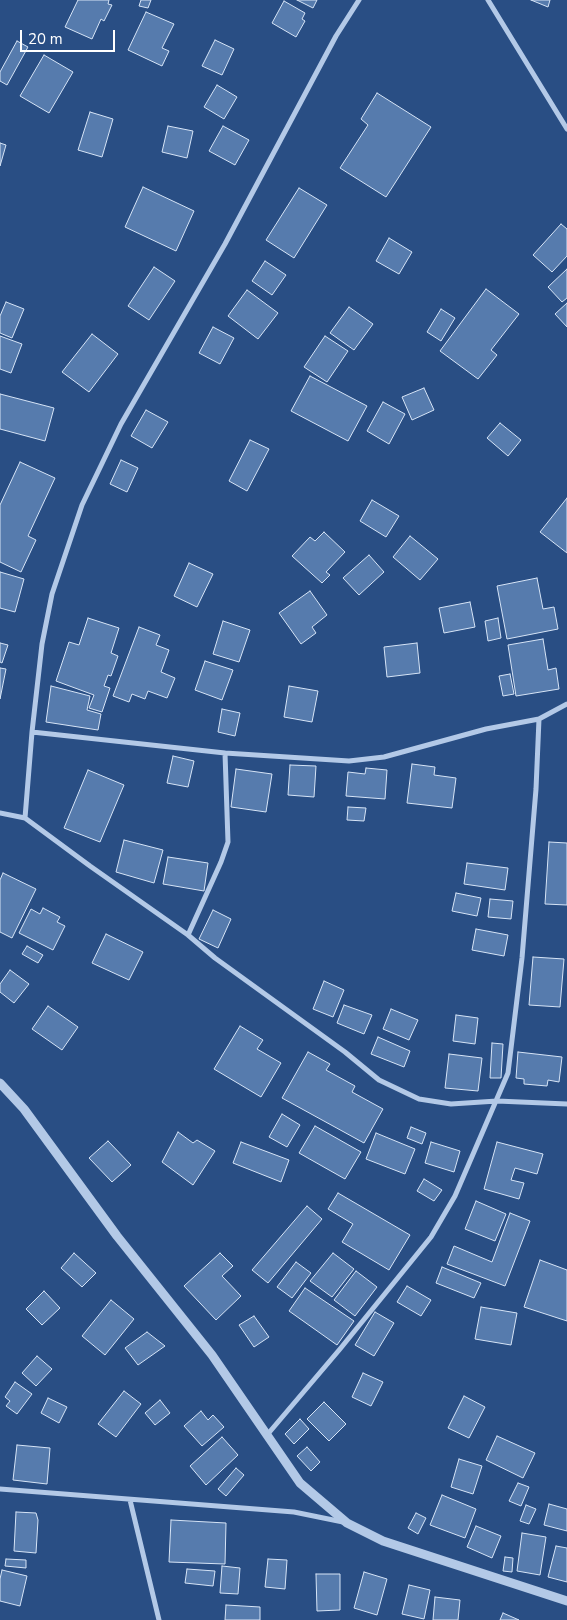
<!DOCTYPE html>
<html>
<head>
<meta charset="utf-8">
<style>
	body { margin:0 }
	#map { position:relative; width:567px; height:1620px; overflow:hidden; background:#294e84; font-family:"Nunito Sans",sans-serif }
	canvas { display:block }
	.scale { position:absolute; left:20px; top:30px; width:95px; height:22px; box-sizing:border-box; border:2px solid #fff; border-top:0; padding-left:6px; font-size:15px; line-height:18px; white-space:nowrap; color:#fff; -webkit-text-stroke:4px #294e84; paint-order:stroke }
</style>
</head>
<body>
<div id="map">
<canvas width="567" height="1620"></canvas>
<div class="scale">20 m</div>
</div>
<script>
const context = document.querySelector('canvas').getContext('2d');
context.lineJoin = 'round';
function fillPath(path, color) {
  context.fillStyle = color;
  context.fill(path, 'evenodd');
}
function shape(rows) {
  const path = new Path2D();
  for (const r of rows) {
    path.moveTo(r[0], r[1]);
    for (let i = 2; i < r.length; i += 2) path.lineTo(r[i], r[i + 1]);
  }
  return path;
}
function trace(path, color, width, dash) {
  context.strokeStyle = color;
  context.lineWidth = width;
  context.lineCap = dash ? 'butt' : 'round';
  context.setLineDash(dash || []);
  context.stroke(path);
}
const building = shape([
	[78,0,109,0,108,4,112,5,104,21,101,19,92,39,65,27,78,0],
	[141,0,151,0,148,8,139,6,141,0],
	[297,0,317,0,313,8,297,0],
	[531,0,550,0,548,7,531,0],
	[284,1,305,13,302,19,305,21,296,37,272,23,284,1],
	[146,12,174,24,162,48,169,51,162,66,128,50,146,12],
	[215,40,234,49,222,75,202,66,215,40],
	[17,41,28,47,7,85,0,81,0,72,17,41],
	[44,55,73,72,49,113,20,96,44,55],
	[217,85,237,97,224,119,204,107,217,85],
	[377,93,431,127,386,197,340,168,368,125,361,119,377,93],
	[90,112,113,119,102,157,78,150,90,112],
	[168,126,193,131,187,158,162,152,168,126],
	[223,126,249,140,235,165,209,151,223,126],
	[0,143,6,145,0,166,0,143],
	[143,187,194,211,176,251,125,227,143,187],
	[299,188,327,205,294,258,266,240,299,188],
	[561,224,567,229,567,256,552,272,533,255,561,224],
	[389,238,412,252,399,274,376,261,389,238],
	[265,261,286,275,272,295,252,281,265,261],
	[154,267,175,281,149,320,128,306,154,267],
	[567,269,567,298,562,302,548,287,567,269],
	[486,289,519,314,491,350,497,355,478,379,440,351,486,289],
	[247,290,278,313,258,339,228,316,247,290],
	[6,302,24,309,12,338,0,333,0,316,6,302],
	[567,303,567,327,555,314,567,303],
	[349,307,373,324,354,350,330,333,349,307],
	[441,309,455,318,441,341,427,332,441,309],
	[213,327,234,338,220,364,199,353,213,327],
	[92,334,118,354,89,392,62,372,92,334],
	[0,336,22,344,11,373,0,369,0,336],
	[325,336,348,351,327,382,304,367,325,336],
	[310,376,367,406,348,441,291,411,310,376],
	[424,388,434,410,412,420,402,397,424,388],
	[0,394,54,408,45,441,0,429,0,394],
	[383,402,405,414,389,444,367,431,383,402],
	[146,410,168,422,152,448,131,436,146,410],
	[500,423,521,440,508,456,487,438,500,423],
	[250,440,269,449,247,491,229,481,250,440],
	[121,460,138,468,127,492,110,484,121,460],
	[20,462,55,478,28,536,36,540,21,572,0,562,0,505,20,462],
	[567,498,567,553,540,532,567,498],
	[372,500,399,516,386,537,360,521,372,500],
	[324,532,345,552,326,572,330,575,322,583,292,556,310,537,315,541,324,532],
	[410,536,438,559,420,580,393,557,410,536],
	[369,555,384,572,359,595,343,578,369,555],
	[189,563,213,574,197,607,174,596,189,563],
	[0,572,24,579,15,612,0,608,0,572],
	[537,578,543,609,554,607,558,629,507,639,497,586,537,578],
	[310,591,327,615,312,627,316,633,301,644,279,613,310,591],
	[470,602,475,627,444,633,439,608,470,602],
	[88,618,119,628,111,653,118,656,111,676,108,675,104,686,110,688,102,712,89,708,94,695,56,681,69,642,79,645,88,618],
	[498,618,501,638,488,641,485,621,498,618],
	[223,621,250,630,239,662,213,654,223,621],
	[139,627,160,635,156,645,169,650,161,672,175,678,167,698,148,691,145,699,132,694,129,702,113,696,139,627],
	[543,639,548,670,556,668,559,689,516,696,508,645,543,639],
	[0,643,8,645,2,663,0,662,0,643],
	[417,643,420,673,387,677,384,647,417,643],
	[205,661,233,670,222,700,195,690,205,661],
	[0,668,6,669,0,699,0,668],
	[510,674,514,694,503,696,499,676,510,674],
	[51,686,90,696,87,710,101,714,98,730,46,722,51,686],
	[289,686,318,691,312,722,284,717,289,686],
	[222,709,240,713,235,736,218,732,222,709],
	[173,756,194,761,188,787,167,783,173,756],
	[412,764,435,767,434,775,456,778,452,808,407,803,412,764],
	[290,765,316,766,314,797,288,795,290,765],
	[366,768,387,770,385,799,346,796,348,772,365,774,366,768],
	[236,769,272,774,266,812,231,807,236,769],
	[88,770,124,785,100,842,64,828,88,770],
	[348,807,366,808,364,821,347,820,348,807],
	[124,840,163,850,154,883,116,872,124,840],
	[549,842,567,843,567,905,545,904,549,842],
	[168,857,208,863,204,891,163,884,168,857],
	[467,863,508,868,505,890,464,884,467,863],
	[3,873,36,889,12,938,0,932,0,880,3,873],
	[456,893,481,898,477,916,452,911,456,893],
	[490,899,513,901,511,919,488,917,490,899],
	[43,908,60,917,57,922,65,926,53,950,19,933,31,909,40,914,43,908],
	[213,910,231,919,218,948,199,939,213,910],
	[476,929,508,935,504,956,472,950,476,929],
	[106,934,143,952,129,980,92,963,106,934],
	[27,946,43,955,38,963,22,954,27,946],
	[533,957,564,959,560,1007,529,1005,533,957],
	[10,970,29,984,14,1003,0,992,0,984,10,970],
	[324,981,344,990,333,1017,313,1009,324,981],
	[344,1005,372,1015,364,1034,337,1023,344,1005],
	[48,1006,78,1027,62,1050,32,1029,48,1006],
	[391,1009,418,1020,409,1040,383,1029,391,1009],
	[456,1015,478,1018,475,1044,453,1041,456,1015],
	[240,1026,263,1040,257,1049,281,1063,261,1097,214,1069,240,1026],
	[378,1037,410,1051,404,1067,371,1054,378,1037],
	[492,1043,503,1044,501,1078,490,1078,492,1043],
	[308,1052,330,1064,326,1070,355,1086,352,1092,383,1109,364,1143,282,1098,308,1052],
	[518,1052,562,1057,559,1082,548,1080,547,1086,524,1084,524,1079,516,1078,518,1052],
	[449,1054,482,1058,478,1091,445,1088,449,1054],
	[282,1114,300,1125,287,1147,269,1137,282,1114],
	[315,1126,361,1152,345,1179,299,1153,315,1126],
	[411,1127,426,1133,422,1144,407,1138,411,1127],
	[178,1132,193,1143,197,1140,215,1151,193,1185,162,1162,178,1132],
	[376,1133,415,1149,405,1174,366,1159,376,1133],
	[108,1141,131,1165,112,1182,89,1158,108,1141],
	[241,1142,289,1160,281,1182,233,1163,241,1142],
	[431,1142,460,1151,454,1172,425,1163,431,1142],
	[497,1142,543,1154,537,1174,515,1168,511,1180,524,1183,519,1199,484,1189,497,1142],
	[424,1179,442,1190,434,1201,417,1191,424,1179],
	[338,1193,410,1235,389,1270,342,1242,353,1224,328,1209,338,1193],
	[476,1201,506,1214,495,1241,465,1229,476,1201],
	[307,1206,322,1219,268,1283,252,1270,307,1206],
	[510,1213,530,1221,505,1286,447,1264,454,1246,492,1262,510,1213],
	[74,1253,96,1273,82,1287,61,1268,74,1253],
	[220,1253,233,1266,222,1276,241,1296,216,1320,184,1286,220,1253],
	[333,1253,354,1269,332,1297,310,1281,333,1253],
	[540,1260,567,1270,567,1321,524,1307,540,1260],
	[296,1262,311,1273,292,1298,277,1287,296,1262],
	[442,1267,481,1283,474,1298,436,1283,442,1267],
	[356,1271,377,1287,355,1316,334,1300,356,1271],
	[407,1286,431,1300,421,1316,397,1302,407,1286],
	[305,1288,354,1321,337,1345,289,1311,305,1288],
	[44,1291,60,1308,42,1325,26,1309,44,1291],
	[111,1300,134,1319,105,1355,82,1336,111,1300],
	[481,1307,517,1313,511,1345,475,1339,481,1307],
	[375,1312,394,1323,374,1356,355,1345,375,1312],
	[254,1316,269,1337,254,1347,239,1325,254,1316],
	[147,1332,165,1346,138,1365,125,1348,147,1332],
	[37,1356,52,1369,36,1386,22,1373,37,1356],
	[363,1373,383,1382,371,1406,352,1397,363,1373],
	[15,1382,32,1394,17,1414,6,1406,10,1401,5,1397,15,1382],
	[124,1391,141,1404,116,1437,98,1424,124,1391],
	[464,1396,485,1407,469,1438,448,1428,464,1396],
	[48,1398,67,1407,59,1423,41,1413,48,1398],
	[160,1400,170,1413,155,1425,145,1413,160,1400],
	[324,1402,346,1424,329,1441,307,1419,324,1402],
	[201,1411,208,1420,213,1415,224,1427,202,1446,184,1426,201,1411],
	[300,1419,309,1429,294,1444,285,1434,300,1419],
	[497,1436,535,1453,523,1478,486,1460,497,1436],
	[222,1437,238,1455,206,1485,190,1466,222,1437],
	[17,1445,50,1448,47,1484,13,1480,17,1445],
	[307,1447,320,1462,311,1471,297,1456,307,1447],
	[459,1459,482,1466,473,1494,451,1487,459,1459],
	[236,1468,244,1475,226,1496,218,1489,236,1468],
	[518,1483,529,1487,521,1506,509,1501,518,1483],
	[442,1495,476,1509,465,1538,430,1525,442,1495],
	[549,1504,567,1509,567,1531,544,1525,549,1504],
	[526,1505,536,1509,529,1524,520,1521,526,1505],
	[16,1512,36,1513,38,1520,36,1553,14,1551,16,1512],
	[416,1513,426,1518,418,1534,408,1528,416,1513],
	[171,1520,226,1523,225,1564,169,1562,171,1520],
	[476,1526,501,1536,492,1558,467,1547,476,1526],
	[522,1533,546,1537,540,1575,517,1571,522,1533],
	[556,1546,567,1548,567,1582,548,1577,556,1546],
	[505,1557,513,1558,512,1572,503,1571,505,1557],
	[6,1559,26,1560,26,1568,5,1566,6,1559],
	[268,1559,287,1560,285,1589,265,1587,268,1559],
	[222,1566,240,1568,238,1594,220,1593,222,1566],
	[187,1569,215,1571,213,1586,185,1583,187,1569],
	[2,1570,27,1576,20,1606,0,1601,0,1579,2,1570],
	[364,1572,387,1579,377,1615,354,1608,364,1572],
	[316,1574,340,1574,340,1610,317,1611,316,1574],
	[409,1585,430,1590,424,1619,402,1614,409,1585],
	[435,1597,460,1600,458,1620,433,1620,435,1597],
	[226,1605,260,1607,260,1620,225,1620,226,1605],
	[503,1613,519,1620,500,1620,503,1613]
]);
fillPath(building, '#567bad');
trace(building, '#d6e4f6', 1);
trace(shape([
	[488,0,567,129],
	[32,732,225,753,228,842,221,862,188,935],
	[225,753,349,761,384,757,486,729,539,719,567,704],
	[0,813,25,818,90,866,188,935,215,958,345,1052,379,1080,419,1099,451,1104,497,1101,567,1104],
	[25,818,32,732,42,644,52,594,82,505,121,424,225,244,336,36,359,0],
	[267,1435,340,1349,431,1237,455,1196,508,1073,522,958,536,789,539,719],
	[0,1489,294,1512,343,1522],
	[130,1500,159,1620]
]), '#b3c9e7', 5);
trace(shape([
	[0,1083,24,1109,117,1236,212,1355,300,1483,347,1523,383,1541,567,1601]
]), '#b3c9e7', 9);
</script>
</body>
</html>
